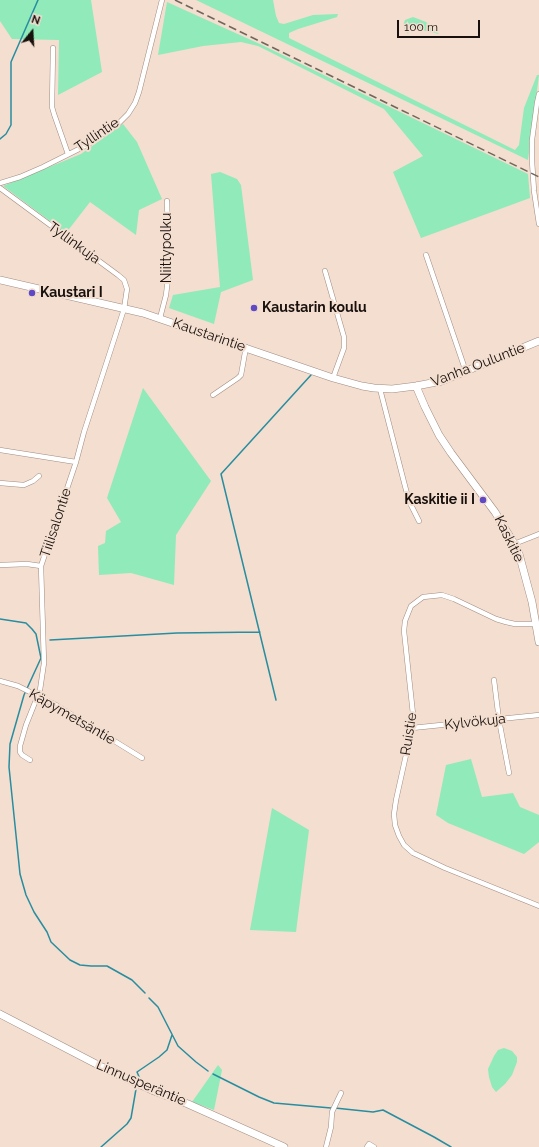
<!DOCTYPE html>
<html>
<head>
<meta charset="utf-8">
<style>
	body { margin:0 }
	#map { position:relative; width:539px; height:1147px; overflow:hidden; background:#f3ded0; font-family:Raleway,sans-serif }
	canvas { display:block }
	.north { position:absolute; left:12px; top:12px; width:40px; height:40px; -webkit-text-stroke:3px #f3ded0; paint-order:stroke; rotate:18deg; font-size:11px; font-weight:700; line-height:16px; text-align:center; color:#17100c }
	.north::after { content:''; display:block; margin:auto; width:14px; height:18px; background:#17100c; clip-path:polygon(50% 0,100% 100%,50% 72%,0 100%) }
	.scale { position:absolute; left:397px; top:20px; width:83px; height:18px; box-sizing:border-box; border:2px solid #17100c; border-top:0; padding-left:5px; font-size:12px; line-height:14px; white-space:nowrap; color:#17100c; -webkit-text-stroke:3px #f3ded0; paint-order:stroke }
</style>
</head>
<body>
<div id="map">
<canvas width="539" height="1147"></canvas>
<div class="north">N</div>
<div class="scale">100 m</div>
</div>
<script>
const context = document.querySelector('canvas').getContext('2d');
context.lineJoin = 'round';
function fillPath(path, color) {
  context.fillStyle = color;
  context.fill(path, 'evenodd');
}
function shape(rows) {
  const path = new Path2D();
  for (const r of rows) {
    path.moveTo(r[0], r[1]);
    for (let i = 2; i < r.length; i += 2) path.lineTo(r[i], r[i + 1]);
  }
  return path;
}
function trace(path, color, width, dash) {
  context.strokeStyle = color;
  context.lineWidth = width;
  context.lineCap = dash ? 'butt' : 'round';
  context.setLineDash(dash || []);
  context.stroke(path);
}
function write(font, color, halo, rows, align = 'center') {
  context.font = font + ' Raleway,sans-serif';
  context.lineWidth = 4;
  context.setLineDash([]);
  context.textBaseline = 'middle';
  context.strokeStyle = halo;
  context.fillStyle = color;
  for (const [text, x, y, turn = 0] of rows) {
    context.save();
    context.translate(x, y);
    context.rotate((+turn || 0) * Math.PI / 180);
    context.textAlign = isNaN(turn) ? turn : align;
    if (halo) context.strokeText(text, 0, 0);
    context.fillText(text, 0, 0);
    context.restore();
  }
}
fillPath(shape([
	[0,0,91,0,102,72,58,95,59,40,12,39,0,21],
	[196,0,273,0,276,16,279,23,284,24,313,15,338,14,337,17,298,29,289,33,289,38,515,150,519,145,524,108,537,75,539,75,528,160],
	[167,2,262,45,528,174,530,198,421,238,393,172,423,156,384,109,258,46,241,42,203,46,158,55],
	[413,17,426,22,439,34,410,27,408,34,403,26,405,20],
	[123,124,137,142,162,199,139,210,136,235,90,202,66,233,3,186,81,154],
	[220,172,237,179,241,185,253,280,221,292,214,324,169,308,173,295,220,287,211,174],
	[143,388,211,481,176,535,174,585,131,573,99,575,98,546,105,543,106,531,121,522,107,498],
	[471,759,482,797,513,793,520,807,539,815,539,842,524,854,448,823,436,815,446,765],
	[272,808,309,830,296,932,250,930],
	[504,1048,512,1051,517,1057,517,1062,512,1075,505,1084,496,1092,492,1087,489,1077,488,1069,494,1056,498,1050],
	[218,1065,222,1070,214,1110,192,1102]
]), '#90eaba');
trace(shape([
	[0,139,6,134,11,125,11,62,38,0],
	[0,619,26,623,32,629,36,634,41,658,24,695,10,744,9,767,20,874,26,895,34,912,47,932,51,942,70,960,80,965,91,966,107,966,132,980,145,993],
	[50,640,177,633,260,632],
	[276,700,221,474,311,375],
	[149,998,158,1007,178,1046,196,1062,208,1071],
	[213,1074,259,1097,274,1103,331,1108],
	[140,1079,137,1072,159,1057,167,1050,172,1035],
	[335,1108,373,1112,383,1110,434,1137,451,1147],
	[101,1147,127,1124,131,1118,136,1089]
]), '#288d9f', 1.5);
const street = shape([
	[53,48,52,107,54,114,68,154],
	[539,94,537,103,532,140,532,161,534,191,539,224],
	[0,183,20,177,43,167,87,145,119,123,128,114,135,103,139,92,162,0],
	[0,188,118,275,124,280,127,289,124,309,84,432,76,462,41,566,44,663,40,690,26,725,20,746,20,752,22,755,30,760],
	[426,255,466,372],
	[325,271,344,337,344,348,333,378],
	[160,318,166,295,169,270,167,201],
	[380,389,405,486,409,501,419,521],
	[213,395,238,378,241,375,246,347],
	[0,450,76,462],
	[0,483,24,485,33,481,39,476],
	[514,544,539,534],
	[0,565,27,564,41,566],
	[536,624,515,624,506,622,496,619,454,599,442,595,423,597,411,606,405,621,404,631,413,714,412,728,396,800,394,814,395,825,399,836,404,845,413,853,445,868,539,906],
	[494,680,499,720,509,773],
	[0,681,18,686,56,705,142,758],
	[412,728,539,715],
	[326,1147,331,1127,332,1112,341,1093],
	[367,1147,369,1144,374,1147]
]);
const secondary = shape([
	[0,280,143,313,333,378,362,386,374,388,392,389,416,386,442,381,539,341],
	[416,386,425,407,439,435,451,453,495,512,518,550,532,602,539,642],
	[0,1014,102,1067,154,1091,188,1104,284,1147]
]);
trace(street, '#a08c80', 5.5);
trace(secondary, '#a08c80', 8);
trace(street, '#fff', 4.5);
trace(secondary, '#fff', 7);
trace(shape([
	[175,0,539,177]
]), '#72655d', 1.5, [8, 4]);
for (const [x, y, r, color] of [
	[32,293,4,"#604ac3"],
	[254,308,4,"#604ac3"],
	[483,500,4,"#604ac3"]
]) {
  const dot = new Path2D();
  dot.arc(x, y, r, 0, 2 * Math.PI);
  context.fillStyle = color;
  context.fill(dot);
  trace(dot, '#f3ded0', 1.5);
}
write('14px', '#17100c', '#f3ded0', [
	["Tyllintie",97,135,-34],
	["Tyllinkuja",74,243,36],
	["Niittypolku",167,248,-90],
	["Kaustarintie",209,335,19],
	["Vanha Ouluntie",478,365,-21],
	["Tiilisalontie",56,523,-72],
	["Kaskitie",509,539,64],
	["Käpymetsäntie",72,717,30],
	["Kylvökuja",475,722,-6],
	["Ruistie",409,734,-81],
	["Linnusperäntie",141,1083,23]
]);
write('bold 14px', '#17100c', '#f3ded0', [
	["Kaustari I",40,293],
	["Kaustarin koulu",262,308],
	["Kaskitie ii I",475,500,"right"]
], 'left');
</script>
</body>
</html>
